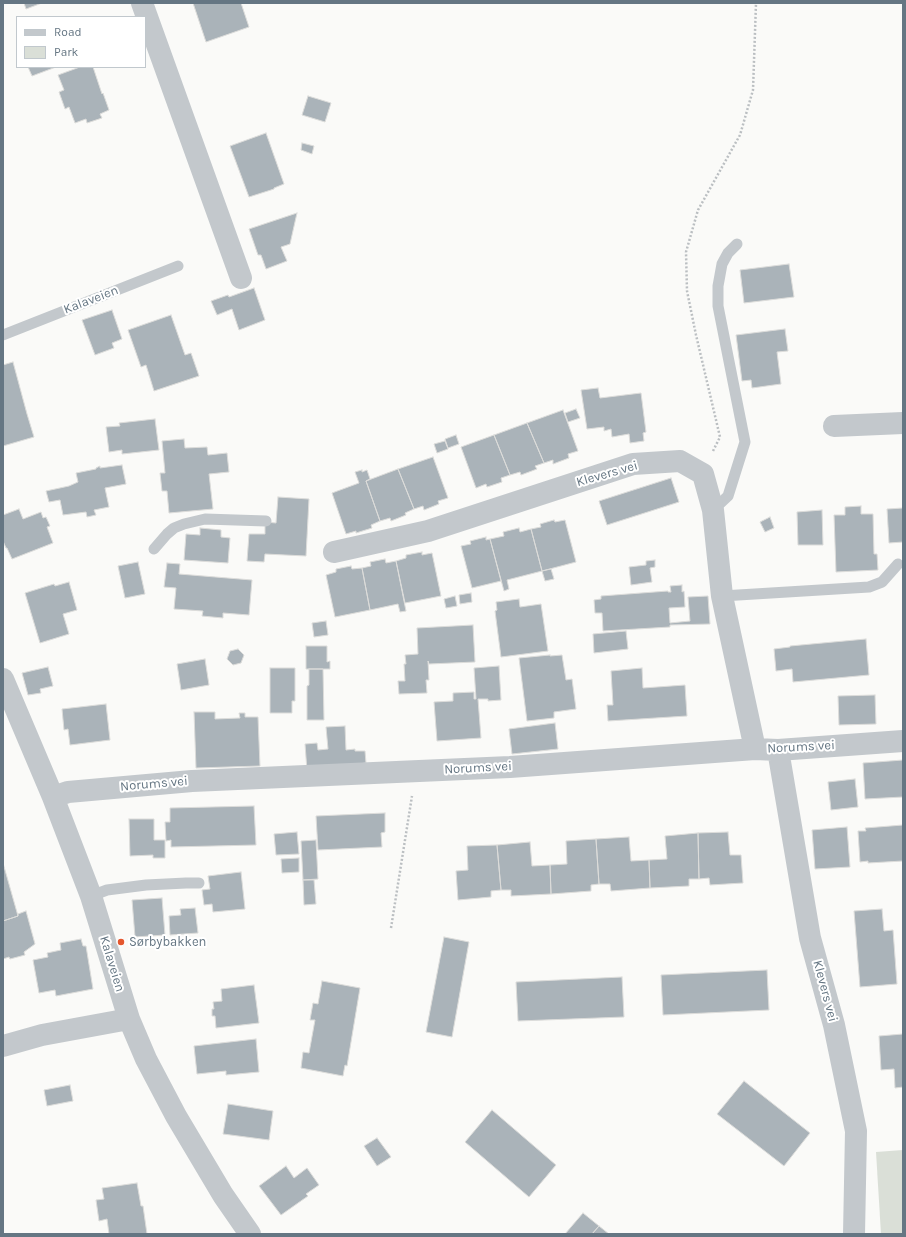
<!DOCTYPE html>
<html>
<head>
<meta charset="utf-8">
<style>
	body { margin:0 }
	#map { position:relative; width:906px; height:1237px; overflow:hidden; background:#fafaf8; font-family:Karla,sans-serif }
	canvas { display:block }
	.frame { position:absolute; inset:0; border:4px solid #657683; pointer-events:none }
	.legend { position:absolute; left:16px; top:16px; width:130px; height:52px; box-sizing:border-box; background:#fff; border:1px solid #c1c8cd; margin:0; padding:5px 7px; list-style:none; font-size:12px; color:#657683 }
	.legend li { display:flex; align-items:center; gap:8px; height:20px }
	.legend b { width:20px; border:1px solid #c1c8cd }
</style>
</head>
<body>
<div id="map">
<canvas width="906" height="1237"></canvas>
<div class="frame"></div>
<ul class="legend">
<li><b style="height:5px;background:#c3c8cc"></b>Road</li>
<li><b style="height:11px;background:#dadfd7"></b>Park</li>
</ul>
</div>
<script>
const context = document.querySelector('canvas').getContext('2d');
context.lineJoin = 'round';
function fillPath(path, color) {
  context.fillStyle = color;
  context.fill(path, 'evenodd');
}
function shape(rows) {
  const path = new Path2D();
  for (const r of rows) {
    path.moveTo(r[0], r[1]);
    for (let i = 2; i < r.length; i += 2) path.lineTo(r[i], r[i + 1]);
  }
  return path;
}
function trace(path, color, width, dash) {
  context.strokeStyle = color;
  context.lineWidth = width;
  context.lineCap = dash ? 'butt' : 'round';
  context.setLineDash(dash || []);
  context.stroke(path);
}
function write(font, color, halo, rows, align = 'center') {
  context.font = font + ' Karla,sans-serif';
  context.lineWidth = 4;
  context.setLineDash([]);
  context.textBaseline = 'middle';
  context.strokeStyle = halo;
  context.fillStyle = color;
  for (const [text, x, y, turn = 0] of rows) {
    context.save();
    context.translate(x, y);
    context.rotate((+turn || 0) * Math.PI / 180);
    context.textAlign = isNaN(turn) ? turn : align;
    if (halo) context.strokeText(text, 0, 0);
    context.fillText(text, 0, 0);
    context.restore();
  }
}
fillPath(shape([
	[903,1150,903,1234,881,1234,876,1152]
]), '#dadfd7');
const building = shape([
	[24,3,42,3,26,9,24,3],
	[193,3,241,3,249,27,206,42,193,3],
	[28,67,56,67,32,76,28,67],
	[80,67,93,67,102,94,103,93,109,110,100,114,102,118,87,123,86,119,75,123,69,107,65,109,59,92,64,90,58,75,80,67],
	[308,96,331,103,325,122,302,115,308,96],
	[266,133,284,184,274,188,274,189,249,197,230,146,266,133],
	[302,143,314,146,312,154,301,150,302,143],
	[297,213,290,244,281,247,287,261,266,269,261,255,258,255,249,229,297,213],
	[789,264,794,297,744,303,740,270,789,264],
	[254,288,265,320,239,330,232,309,217,315,211,301,228,295,229,297,254,288],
	[112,310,122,339,112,343,114,348,95,355,82,320,112,310],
	[171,315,185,355,191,353,199,376,154,391,146,365,141,367,128,330,171,315],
	[785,329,788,351,777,352,781,384,752,388,751,380,742,381,736,335,785,329],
	[13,362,27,414,34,437,3,446,3,365,13,362],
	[598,388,600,398,641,393,646,432,643,433,644,441,630,443,629,434,612,437,611,429,604,431,604,427,587,429,581,390,598,388],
	[576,409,580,418,568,422,565,413,576,409],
	[563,410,578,451,568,454,569,458,553,464,553,460,544,463,527,423,563,410],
	[155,419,159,450,122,454,122,450,109,452,106,427,120,426,119,423,155,419],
	[527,423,544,463,535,466,537,469,521,475,520,472,510,475,494,435,527,423],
	[456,435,459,444,448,448,445,439,456,435],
	[494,435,510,475,501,478,502,482,487,487,486,484,476,488,461,447,494,435],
	[184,439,185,448,207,447,208,455,227,453,229,472,209,474,213,509,169,513,167,491,162,491,160,473,165,473,162,441,184,439],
	[445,441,448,449,437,453,434,444,445,441],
	[433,457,448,498,438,501,439,504,424,510,423,506,414,509,398,469,433,457],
	[122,465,126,484,105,488,109,507,94,510,96,515,87,517,86,512,63,515,60,500,49,502,46,491,69,486,78,482,76,473,96,469,96,468,100,466,100,468,122,465],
	[398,469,414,509,405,513,406,515,391,521,390,518,380,521,366,481,398,469],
	[362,470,362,472,367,470,370,479,366,481,380,521,371,525,372,528,356,533,356,531,346,534,332,493,359,483,355,472,362,470],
	[671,478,679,502,607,525,599,501,671,478],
	[278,497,309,499,306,556,265,554,264,562,247,561,249,534,265,534,265,522,276,523,278,497],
	[861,506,861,514,873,514,874,554,877,554,878,570,836,572,834,515,845,515,845,507,861,506],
	[903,508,903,542,889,543,887,509,903,508],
	[19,509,23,519,41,512,43,518,46,517,50,526,47,527,53,543,12,559,7,548,6,548,3,541,3,515,19,509],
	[822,510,823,545,798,545,797,512,822,510],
	[770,517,774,528,765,532,760,522,770,517],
	[554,520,555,522,565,520,576,562,542,571,531,529,541,527,540,524,554,520],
	[200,528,221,530,221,537,230,538,228,563,184,560,186,534,200,535,200,528],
	[519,528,520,532,531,529,542,571,507,580,509,589,504,591,490,539,504,536,503,532,519,528],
	[486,537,486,540,490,539,501,581,472,588,461,546,471,544,470,541,486,537],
	[422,552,422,555,432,553,441,596,405,603,396,561,406,558,406,555,422,552],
	[385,559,386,563,396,561,406,611,400,612,398,604,370,610,362,568,371,566,370,562,385,559],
	[655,560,655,567,650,568,652,582,631,585,629,567,646,565,646,561,655,560],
	[138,562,145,594,125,598,118,566,138,562],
	[167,563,180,564,179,574,252,580,249,615,223,613,223,618,202,616,203,611,174,609,176,588,164,587,167,563],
	[351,566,352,569,362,568,370,610,335,617,326,575,336,572,336,569,351,566],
	[551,569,554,579,545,581,542,571,551,569],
	[69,582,77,610,63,614,69,634,40,643,25,593,54,584,55,586,69,582],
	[682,585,682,592,684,591,685,607,669,608,670,623,690,621,688,597,708,596,710,624,670,625,670,627,603,631,602,613,595,613,594,600,601,599,601,596,668,591,668,592,671,592,670,586,682,585],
	[471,593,472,602,460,604,459,595,471,593],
	[455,596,457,606,446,608,444,599,455,596],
	[519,599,520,607,541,604,548,651,501,657,495,611,497,610,496,602,519,599],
	[326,621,328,635,314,637,312,623,326,621],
	[473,625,475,662,429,664,428,661,429,680,426,680,427,693,399,694,398,681,405,681,404,664,406,664,405,655,418,654,417,628,473,625],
	[626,631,628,649,594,653,593,634,626,631],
	[866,639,869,675,793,682,792,669,776,671,774,649,790,647,790,646,866,639],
	[306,646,327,646,327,662,330,661,330,669,306,669,306,646],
	[238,649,244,655,241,663,233,665,227,659,230,651,238,649],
	[550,655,550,656,562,655,566,680,572,679,576,709,554,712,554,718,527,721,519,658,550,655],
	[205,659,209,685,181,690,177,664,205,659],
	[499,666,501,700,488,701,488,699,478,699,481,738,437,741,434,702,453,701,453,693,474,692,474,699,476,699,474,668,499,666],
	[48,667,53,686,40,689,41,693,28,695,22,673,48,667],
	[270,668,295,668,295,701,292,701,292,713,270,713,270,668],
	[642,668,643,688,685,685,687,716,608,721,607,705,613,705,611,671,642,668],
	[309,669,323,669,324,720,307,720,307,686,309,685,309,669],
	[875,695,876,724,839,725,838,696,875,695],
	[106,704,110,740,70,745,68,729,64,730,62,709,106,704],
	[194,712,215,712,215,719,240,718,239,713,245,713,245,717,258,717,260,766,196,768,194,712],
	[555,723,558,749,512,754,509,729,555,723],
	[345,726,346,750,355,749,355,751,365,751,366,763,307,771,305,744,317,743,318,750,328,749,326,727,345,726],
	[903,760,903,797,865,799,863,763,903,760],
	[855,779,858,807,831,810,828,782,855,779],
	[254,806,256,845,171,847,171,840,166,841,165,822,170,822,170,808,254,806],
	[385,813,385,832,381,833,382,847,318,850,316,816,385,813],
	[129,819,154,819,154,840,165,840,165,858,153,858,153,855,130,856,129,819],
	[903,825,903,861,868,863,868,861,860,862,858,831,866,831,865,828,903,825],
	[847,827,850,867,815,869,812,830,847,827],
	[297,832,299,854,276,855,274,834,297,832],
	[728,832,730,855,741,855,743,883,710,885,709,878,699,879,698,833,728,832],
	[698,833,699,879,689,879,689,886,650,888,649,860,667,859,665,836,698,833],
	[629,837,631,861,649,860,650,888,611,891,610,884,599,884,596,839,629,837],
	[596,839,599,884,591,885,591,891,551,894,550,865,567,864,566,841,596,839],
	[316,840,318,879,303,880,301,841,316,840],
	[530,842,532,866,550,865,551,894,511,896,511,890,501,890,497,845,530,842],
	[497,845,501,890,491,891,491,897,458,900,456,871,468,870,467,846,497,845],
	[299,858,299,872,282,873,281,859,299,858],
	[3,863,18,916,3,921,3,863],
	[241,872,245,909,213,912,212,904,204,905,202,890,210,889,208,876,241,872],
	[303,880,314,880,316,904,304,905,303,880],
	[162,898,165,935,135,937,132,900,162,898],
	[195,908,198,933,170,935,169,916,181,915,180,909,195,908],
	[882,909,884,931,893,930,897,984,860,987,854,911,882,909],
	[26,911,35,944,24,952,25,955,10,959,9,957,3,959,3,921,18,916,18,914,26,911],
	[444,937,469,942,452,1037,426,1032,444,937],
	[81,939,83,946,86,946,93,989,56,996,55,990,39,993,33,960,48,957,47,953,61,950,60,943,81,939],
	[767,970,769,1010,663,1015,661,975,767,970],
	[622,977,624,1017,518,1021,516,982,622,977],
	[322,981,360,988,347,1066,345,1065,343,1076,301,1068,303,1052,309,1053,315,1020,310,1020,313,1003,318,1004,322,981],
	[254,985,259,1023,216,1028,215,1016,212,1016,212,1009,214,1009,213,1002,222,1001,221,989,254,985],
	[903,1034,903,1087,895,1088,894,1069,881,1070,879,1036,903,1034],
	[256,1039,259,1072,226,1075,226,1071,197,1074,194,1046,256,1039],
	[744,1081,810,1133,784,1166,717,1114,744,1081],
	[70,1085,73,1101,47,1106,44,1090,70,1085],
	[228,1104,273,1111,269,1140,223,1134,228,1104],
	[492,1110,556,1165,529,1197,465,1142,492,1110],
	[377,1138,391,1157,377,1166,364,1146,377,1138],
	[286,1166,294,1178,307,1168,319,1185,306,1194,308,1196,281,1215,259,1186,286,1166],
	[137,1183,141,1206,143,1206,147,1234,109,1234,107,1219,99,1221,96,1200,104,1199,102,1188,137,1183],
	[583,1213,599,1226,592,1234,565,1234,583,1213],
	[599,1226,609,1234,592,1234,599,1226]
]);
fillPath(building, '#aab3b9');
trace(building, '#dcdcda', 1);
trace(shape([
	[713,451,720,437,696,335,687,291,686,252,698,210,740,135,753,90,756,3],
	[391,928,412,796]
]), '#bbbfc2', 2.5, [2, 2]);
trace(shape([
	[3,335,178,266],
	[713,510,728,496,745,442,718,306,718,286,722,264,728,253,737,244],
	[154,549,167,534,174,528,184,524,205,519,266,521],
	[722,596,869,587,882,582,898,564],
	[91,896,107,890,146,885,186,883,199,883]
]), '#c3c8cc', 11);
trace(shape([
	[142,3,241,278],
	[834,426,903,423],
	[334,552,428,531,633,464,680,461,703,474,713,510,722,596,755,749],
	[3,679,53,797,91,896,129,1019,146,1059,176,1116,223,1195,250,1234],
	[778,750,810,938,834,1025,856,1131,854,1234],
	[53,797,68,792,192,781,510,767,755,749,778,750,903,741],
	[3,1046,42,1035,129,1019]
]), '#c3c8cc', 22);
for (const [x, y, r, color] of [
	[121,942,4,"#e4572e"]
]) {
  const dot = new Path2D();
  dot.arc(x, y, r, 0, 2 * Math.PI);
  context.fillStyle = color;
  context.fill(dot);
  trace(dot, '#fff', 1.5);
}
write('13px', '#657683', '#fff', [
	["Kalaveien",91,300,-21],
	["Klevers vei",607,474,-16],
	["Norums vei",801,747,-3],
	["Norums vei",478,768,-3],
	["Norums vei",154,784,-5],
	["Kalaveien",112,964,73],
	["Klevers vei",825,991,75]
]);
write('13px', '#657683', '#fff', [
	["Sørbybakken",129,942]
], 'left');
</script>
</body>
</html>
